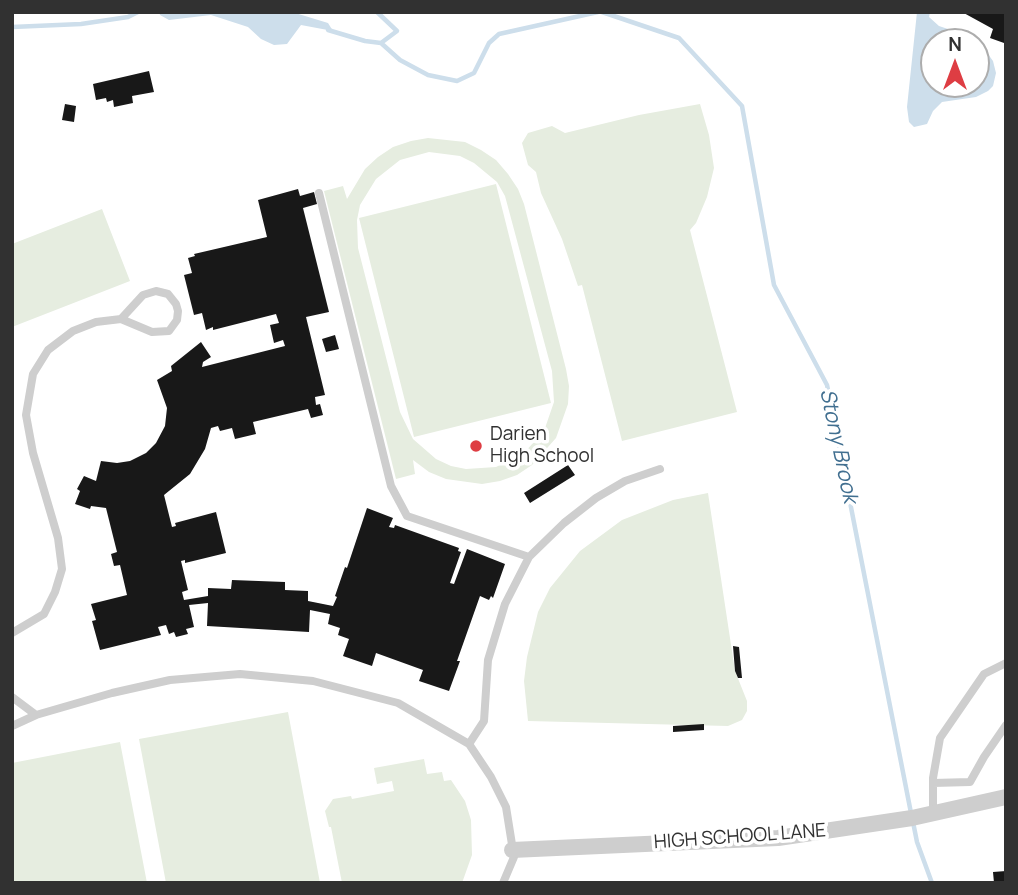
<!DOCTYPE html>
<html>
<head>
<meta charset="utf-8">
<style>
	body { margin:0 }
	#map { position:relative; width:1018px; height:895px; overflow:hidden; background:#fff; font-family:Manrope,sans-serif }
	canvas { display:block }
	.frame { position:absolute; inset:0; border:14px solid #313131; pointer-events:none }
	.north { position:absolute; left:920px; top:28px; width:70px; height:70px; box-sizing:border-box; background:#fff; border:2px solid #adadad; border-radius:50%; rotate:0deg; font-size:19px; font-weight:700; line-height:28px; text-align:center; color:#313131 }
	.north::after { content:''; display:block; margin:auto; width:24px; height:32px; background:#de3d43; clip-path:polygon(50% 0,100% 100%,50% 72%,0 100%) }
</style>
</head>
<body>
<div id="map">
<canvas width="1018" height="895"></canvas>
<div class="frame"></div>
<div class="north">N</div>
</div>
<script>
const context = document.querySelector('canvas').getContext('2d');
context.lineJoin = 'round';
function fillPath(path, color) {
  context.fillStyle = color;
  context.fill(path, 'evenodd');
}
function shape(rows) {
  const path = new Path2D();
  for (const r of rows) {
    path.moveTo(r[0], r[1]);
    for (let i = 2; i < r.length; i += 2) path.lineTo(r[i], r[i + 1]);
  }
  return path;
}
function trace(path, color, width, dash) {
  context.strokeStyle = color;
  context.lineWidth = width;
  context.lineCap = dash ? 'butt' : 'round';
  context.setLineDash(dash || []);
  context.stroke(path);
}
function write(font, color, halo, rows, align = 'center') {
  context.font = font + ' Manrope,sans-serif';
  context.lineWidth = 7;
  context.setLineDash([]);
  context.textBaseline = 'middle';
  context.strokeStyle = halo;
  context.fillStyle = color;
  for (const [text, x, y, turn = 0] of rows) {
    context.save();
    context.translate(x, y);
    context.rotate((+turn || 0) * Math.PI / 180);
    context.textAlign = isNaN(turn) ? turn : align;
    if (halo) context.strokeText(text, 0, 0);
    context.fillText(text, 0, 0);
    context.restore();
  }
}
fillPath(shape([
	[700,104,709,135,714,168,707,197,696,223,690,230,737,412,622,441,582,285,578,286,562,239,541,193,536,172,528,165,522,143,528,133,552,126,565,133,639,115],
	[428,138,465,142,481,150,496,160,508,174,518,189,524,204,566,369,569,386,568,404,556,438,532,465,517,475,500,481,482,484,446,479,429,472,413,460,415,474,396,479,324,191,343,186,347,199,365,169,378,157,393,147,411,141],
	[429,152,460,156,474,163,497,182,505,196,552,371,554,402,544,431,523,454,496,467,466,469,451,466,436,459,413,439,400,412,358,248,357,220,360,205,376,179,400,160],
	[496,184,551,403,414,437,359,218],
	[102,209,130,281,12,327,12,244],
	[708,493,735,671,747,701,747,711,742,720,728,726,528,721,524,681,527,657,538,612,550,588,580,551,622,520,673,500],
	[288,712,320,883,166,883,139,739],
	[120,742,147,883,12,883,12,763],
	[424,759,427,774,442,772,444,781,451,780,465,801,471,820,472,855,462,883,342,883,331,827,329,827,325,811,333,799,351,796,352,799,394,791,392,781,377,784,374,768]
]), '#e6ede0');
fillPath(shape([
	[159,12,292,12,328,23,333,31,301,25,287,44,274,45,261,39,248,27,211,15,169,20,160,15],
	[917,12,930,12,929,17,939,26,969,36,985,50,993,61,996,73,993,86,988,91,976,97,942,102,933,111,927,124,914,127,909,122,907,107],
	[934,42,976,42,976,84,934,84]
]), '#cddeeb');
trace(shape([
	[377,12,397,31,381,43],
	[602,12,679,38,742,106,774,285,827,385,911,813],
	[12,27,81,24,128,17,138,12],
	[328,30,365,41,381,43],
	[381,43,400,60,428,75,457,81,474,73,489,43,499,34,598,12],
	[913,822,917,842,932,883]
]), '#cddeeb', 4.5);
fillPath(shape([
	[962,12,1006,12,1006,39,1004,43,990,38,993,29],
	[149,71,154,92,132,96,133,103,114,107,113,100,107,102,106,98,96,100,93,84],
	[65,104,76,106,74,122,62,120],
	[298,189,300,196,314,192,317,204,303,208,329,312,306,317,325,395,315,397,316,405,320,404,323,415,311,418,308,409,253,422,256,434,235,439,232,428,220,431,218,426,211,428,205,449,190,474,164,495,172,527,176,526,175,523,216,512,226,553,185,563,185,560,181,561,188,590,182,592,184,600,208,596,208,588,231,589,232,580,285,582,285,590,308,591,308,601,333,606,337,597,335,596,345,567,347,568,367,508,393,518,389,527,394,528,395,525,459,548,458,551,461,552,450,583,454,584,467,549,505,564,493,598,491,596,489,600,480,596,457,661,460,661,449,691,419,681,423,670,376,653,372,666,343,656,349,639,338,635,340,628,328,624,330,614,310,610,309,632,207,626,208,603,189,605,194,627,186,629,188,634,176,637,174,632,169,634,166,625,158,627,161,635,100,650,92,621,96,620,91,604,127,595,120,565,114,566,111,554,117,552,106,508,91,506,90,509,75,504,80,491,77,489,84,476,96,481,101,461,117,463,130,461,146,453,156,443,165,426,167,408,157,380,172,371,171,366,201,342,211,357,203,362,202,367,285,346,283,340,274,343,270,325,279,323,276,314,213,330,213,327,206,330,202,313,194,315,184,275,192,273,188,258,195,256,194,254,267,237,258,200],
	[335,335,339,349,326,352,322,339],
	[568,465,575,475,530,503,524,493],
	[733,646,739,647,742,678,738,678,735,671],
	[704,724,704,730,673,732,673,726],
	[1006,871,1006,883,994,883,993,872]
]), '#181818');
trace(shape([
	[319,193,391,486,407,516,529,557],
	[12,633,44,614,55,592,62,569,58,538,33,453,26,415,33,374,48,350,73,331,96,322,121,319,152,332,169,331,177,320,178,311,176,304,168,294,156,291,143,295,121,319],
	[12,697,36,715],
	[12,726,36,715,112,693,170,680,240,674,313,681,398,703,469,744,491,777,506,807,514,857,503,883],
	[469,744,484,721,488,660,505,604,529,557,564,523,596,498,625,481,660,469],
	[933,783,970,782,984,757,1006,725],
	[933,813,933,778,940,738,984,674,1006,663]
]), '#cecece', 8);
trace(shape([
	[512,850,778,838,912,818,1006,797]
]), '#cecece', 16);
for (const [x, y, r, color] of [
	[476,446,7,"#de3d43"]
]) {
  const dot = new Path2D();
  dot.arc(x, y, r, 0, 2 * Math.PI);
  context.fillStyle = color;
  context.fill(dot);
  trace(dot, '#fff', 2.5);
}
write('19px', '#313131', '#fff', [
	["Darien",490,435],
	["High School",490,457]
], 'left');
write('19px', '#313131', '#fff', [
	["HIGH SCHOOL LANE",740,837,-4]
]);
write('italic 21px', '#416f90', '#fff', [
	["Stony Brook",838,446,78]
]);
</script>
</body>
</html>
